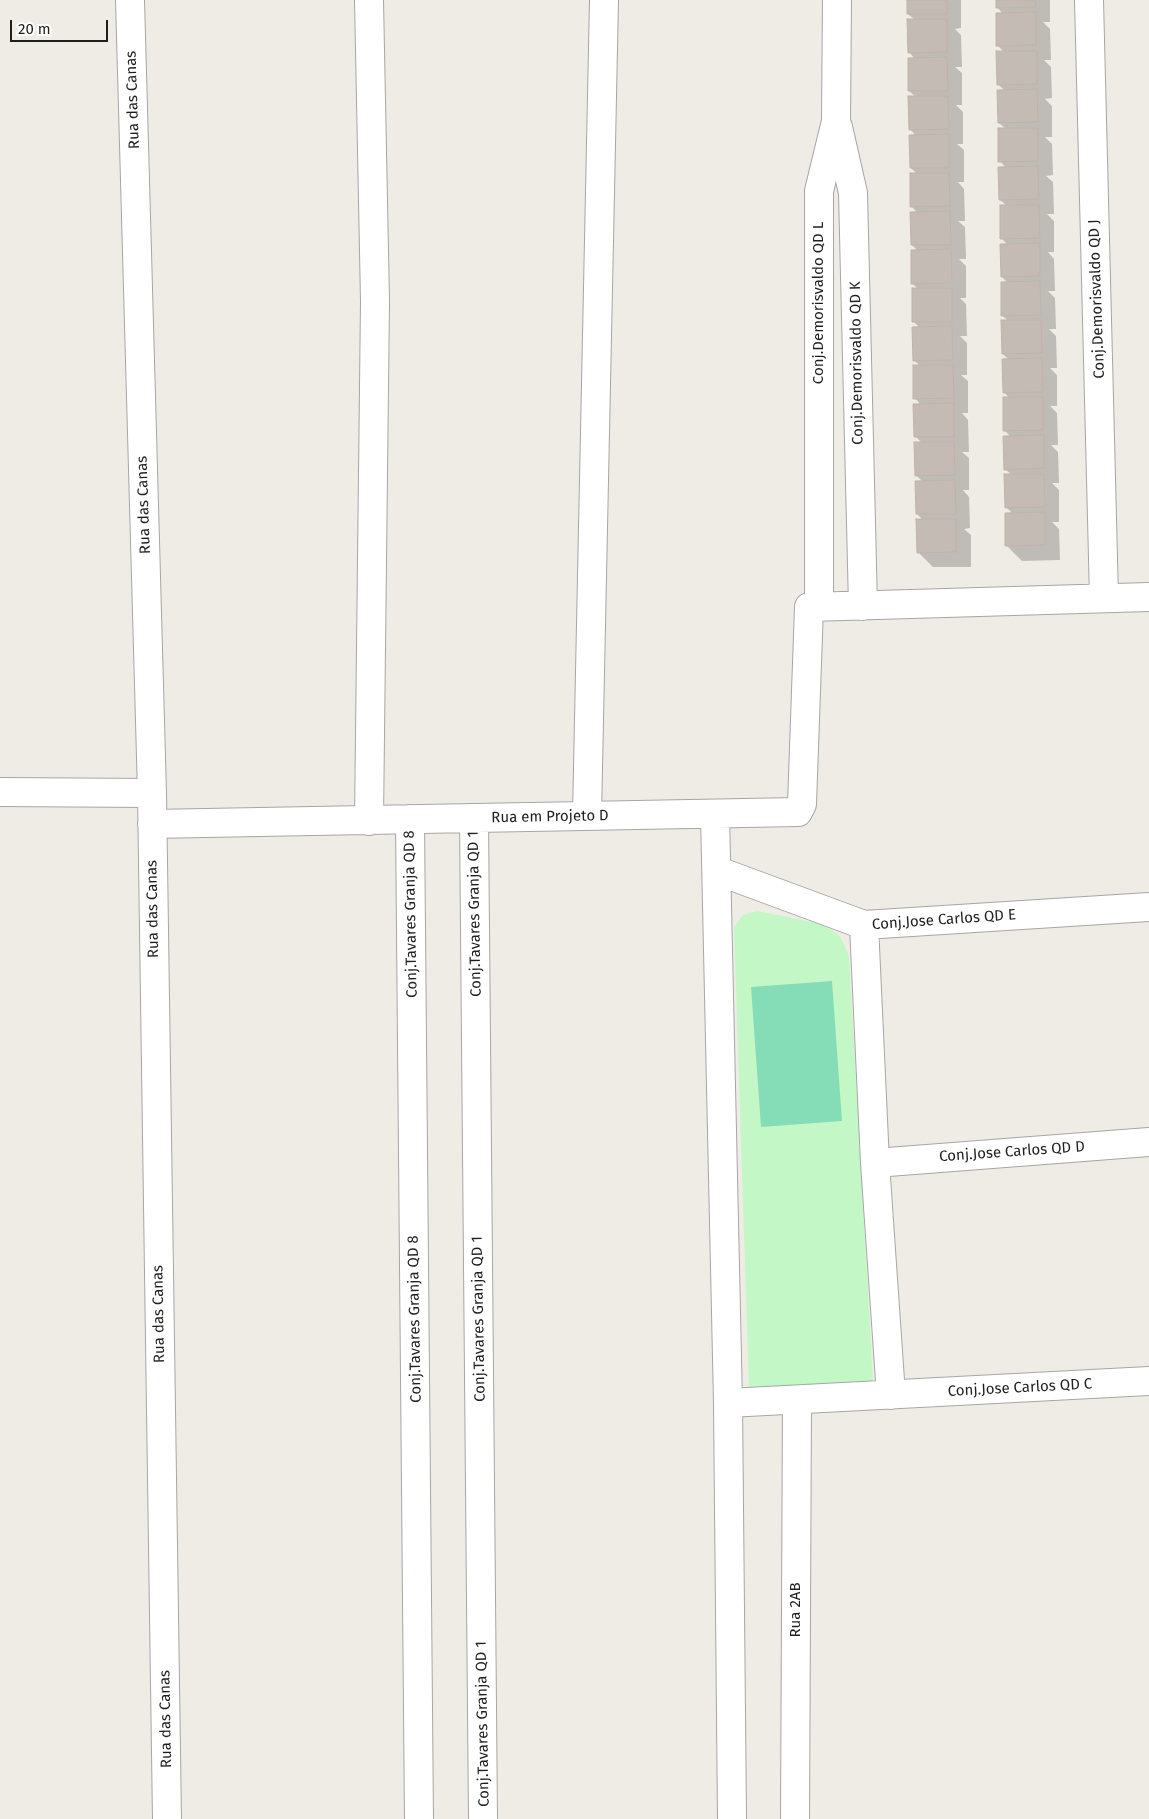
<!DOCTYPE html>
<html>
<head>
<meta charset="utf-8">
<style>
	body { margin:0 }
	#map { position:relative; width:1149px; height:1819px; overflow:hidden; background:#efece5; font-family:"Fira Sans",sans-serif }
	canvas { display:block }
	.scale { position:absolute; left:10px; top:20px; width:98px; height:22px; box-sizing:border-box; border:2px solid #1f1f1f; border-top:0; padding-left:6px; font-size:15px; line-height:18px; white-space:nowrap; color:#1f1f1f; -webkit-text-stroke:4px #fff; paint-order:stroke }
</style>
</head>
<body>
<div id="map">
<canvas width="1149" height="1819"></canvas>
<div class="scale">20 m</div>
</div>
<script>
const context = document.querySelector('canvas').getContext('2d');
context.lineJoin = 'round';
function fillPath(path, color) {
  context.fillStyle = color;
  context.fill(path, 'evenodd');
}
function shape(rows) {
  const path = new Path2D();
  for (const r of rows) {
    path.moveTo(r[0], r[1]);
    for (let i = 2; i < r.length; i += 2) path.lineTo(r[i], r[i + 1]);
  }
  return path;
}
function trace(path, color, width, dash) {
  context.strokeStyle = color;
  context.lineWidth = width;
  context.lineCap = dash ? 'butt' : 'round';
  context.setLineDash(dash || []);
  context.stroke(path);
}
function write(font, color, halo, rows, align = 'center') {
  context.font = font + ' "Fira Sans",sans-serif';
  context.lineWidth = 4;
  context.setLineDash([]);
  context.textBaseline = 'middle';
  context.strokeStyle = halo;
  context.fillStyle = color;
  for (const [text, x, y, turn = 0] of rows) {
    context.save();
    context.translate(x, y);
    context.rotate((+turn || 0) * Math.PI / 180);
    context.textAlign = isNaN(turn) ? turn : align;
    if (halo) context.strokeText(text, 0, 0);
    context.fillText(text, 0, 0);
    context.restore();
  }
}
fillPath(shape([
	[757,911,822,924,840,936,849,956,873,1383,749,1388,734,927,743,915]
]), '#c3f8c6');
fillPath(shape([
	[832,981,842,1121,761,1127,751,987]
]), '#85ddb7');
fillPath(shape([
	[908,0,961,0,961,28,955,29,961,35,962,67,955,67,962,73,962,105,956,105,963,112,963,144,957,144,964,150,964,182,958,182,964,189,965,221,958,221,965,227,966,259,959,259,966,266,966,298,960,298,966,304,967,336,960,336,967,343,967,375,961,375,968,381,968,413,962,413,968,420,969,452,962,452,969,458,969,490,963,490,969,497,970,528,964,529,971,535,971,567,933,567,918,552,923,520,917,514,923,482,916,475,922,443,916,437,921,405,915,398,921,367,914,360,920,328,914,322,919,290,912,283,918,251,912,245,918,213,911,206,917,174,911,168,916,136,910,129,916,97,909,91,915,59,909,52,915,20,908,14],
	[997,0,1050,0,1050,22,1043,22,1050,29,1051,60,1044,60,1051,67,1052,98,1045,99,1052,106,1052,137,1045,137,1052,144,1053,175,1046,176,1053,182,1054,214,1047,214,1054,221,1054,252,1048,252,1054,259,1055,291,1048,291,1055,298,1056,329,1049,329,1056,336,1057,368,1050,368,1057,375,1057,406,1050,406,1057,413,1058,445,1051,445,1058,452,1059,483,1052,483,1059,490,1059,522,1052,522,1059,529,1060,560,1022,561,1007,546,1013,514,1006,507,1012,475,1005,469,1011,437,1005,431,1010,399,1004,392,1009,360,1003,354,1009,322,1002,315,1008,283,1002,277,1008,245,1001,238,1007,206,1000,200,1006,168,1000,161,1006,129,999,123,1005,91,998,84,1004,52,998,46,1003,14,997,7]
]), '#0003');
const building = shape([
	[907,0,947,0,947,14,907,14,907,0],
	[996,0,1035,0,1036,7,996,8,996,0],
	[1036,12,1036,45,996,46,996,13,1036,12],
	[907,19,947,19,947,52,908,53,907,19],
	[996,51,1037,51,1037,84,997,85,996,51],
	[947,57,948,91,908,91,908,58,947,57],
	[1037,89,1038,122,998,123,997,90,1037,89],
	[908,96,948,96,949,129,909,130,908,96],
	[998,128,1038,128,1038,161,998,162,998,128],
	[949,134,949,168,910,168,909,135,949,134],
	[1038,166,1039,199,999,200,998,167,1038,166],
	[910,173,949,173,950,206,910,207,910,173],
	[1000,205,1039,205,1040,238,1000,239,1000,205],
	[950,211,951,245,911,245,910,212,950,211],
	[1040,243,1040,276,1001,277,1000,244,1040,243],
	[951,249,952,283,911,284,911,250,951,249],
	[1040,281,1041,315,1001,316,1001,282,1040,281],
	[912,288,952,288,952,322,912,322,912,288],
	[1001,320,1041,320,1042,353,1002,354,1001,320],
	[952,326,953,360,913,361,912,327,952,326],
	[1042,358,1043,392,1003,393,1002,359,1042,358],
	[913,365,953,365,954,398,913,399,913,365],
	[1003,397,1043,397,1043,430,1003,431,1003,397],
	[954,403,954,437,914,437,913,404,954,403],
	[1044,435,1044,468,1004,470,1003,436,1044,435],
	[914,442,954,442,955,475,915,476,914,442],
	[1004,474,1044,474,1045,507,1005,508,1004,474],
	[955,480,956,514,916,514,915,481,955,480],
	[1045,512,1045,545,1005,546,1005,513,1045,512],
	[916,519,956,519,956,552,917,553,916,519]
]);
fillPath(building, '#c4bbb5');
trace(building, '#c1b2a8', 1);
const minor = shape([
	[130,0,152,793,167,1819],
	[369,0,375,301,369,821],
	[1089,0,1104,598],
	[838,127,853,193,863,606],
	[819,607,819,191,836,121,837,0],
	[0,792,152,793],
	[715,814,728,1403,732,1819],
	[587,816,604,0],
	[474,818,483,1819],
	[410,819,419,1819],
	[152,824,798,812,802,804,809,607,1149,597],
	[718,871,864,925,1149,907],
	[864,925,875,1163,891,1395],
	[875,1163,1149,1142],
	[728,1403,1149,1381],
	[795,1819,797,1401]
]);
trace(minor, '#a6a6a6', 30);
trace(minor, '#fff', 28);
write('15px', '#1f1f1f', '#fff', [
	["Rua das Canas",133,100,-92],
	["Conj.Demorisvaldo QD J",1097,299,-92],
	["Conj.Demorisvaldo QD L",819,303,-90],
	["Conj.Demorisvaldo QD K",857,363,-91],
	["Rua das Canas",144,505,-92],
	["Rua em Projeto D",550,817,-1],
	["Rua das Canas",153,909,-91],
	["Conj.Tavares Granja QD 8",411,914,-91],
	["Conj.Tavares Granja QD 1",475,914,-91],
	["Conj.Jose Carlos QD E",944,920,-4],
	["Conj.Jose Carlos QD D",1012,1152,-4],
	["Rua das Canas",159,1314,-91],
	["Conj.Tavares Granja QD 8",415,1319,-91],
	["Conj.Tavares Granja QD 1",479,1319,-91],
	["Conj.Jose Carlos QD C",1020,1388,-3],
	["Rua 2AB",796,1610,-90],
	["Rua das Canas",166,1719,-91],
	["Conj.Tavares Granja QD 1",483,1724,-91]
]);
</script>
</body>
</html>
